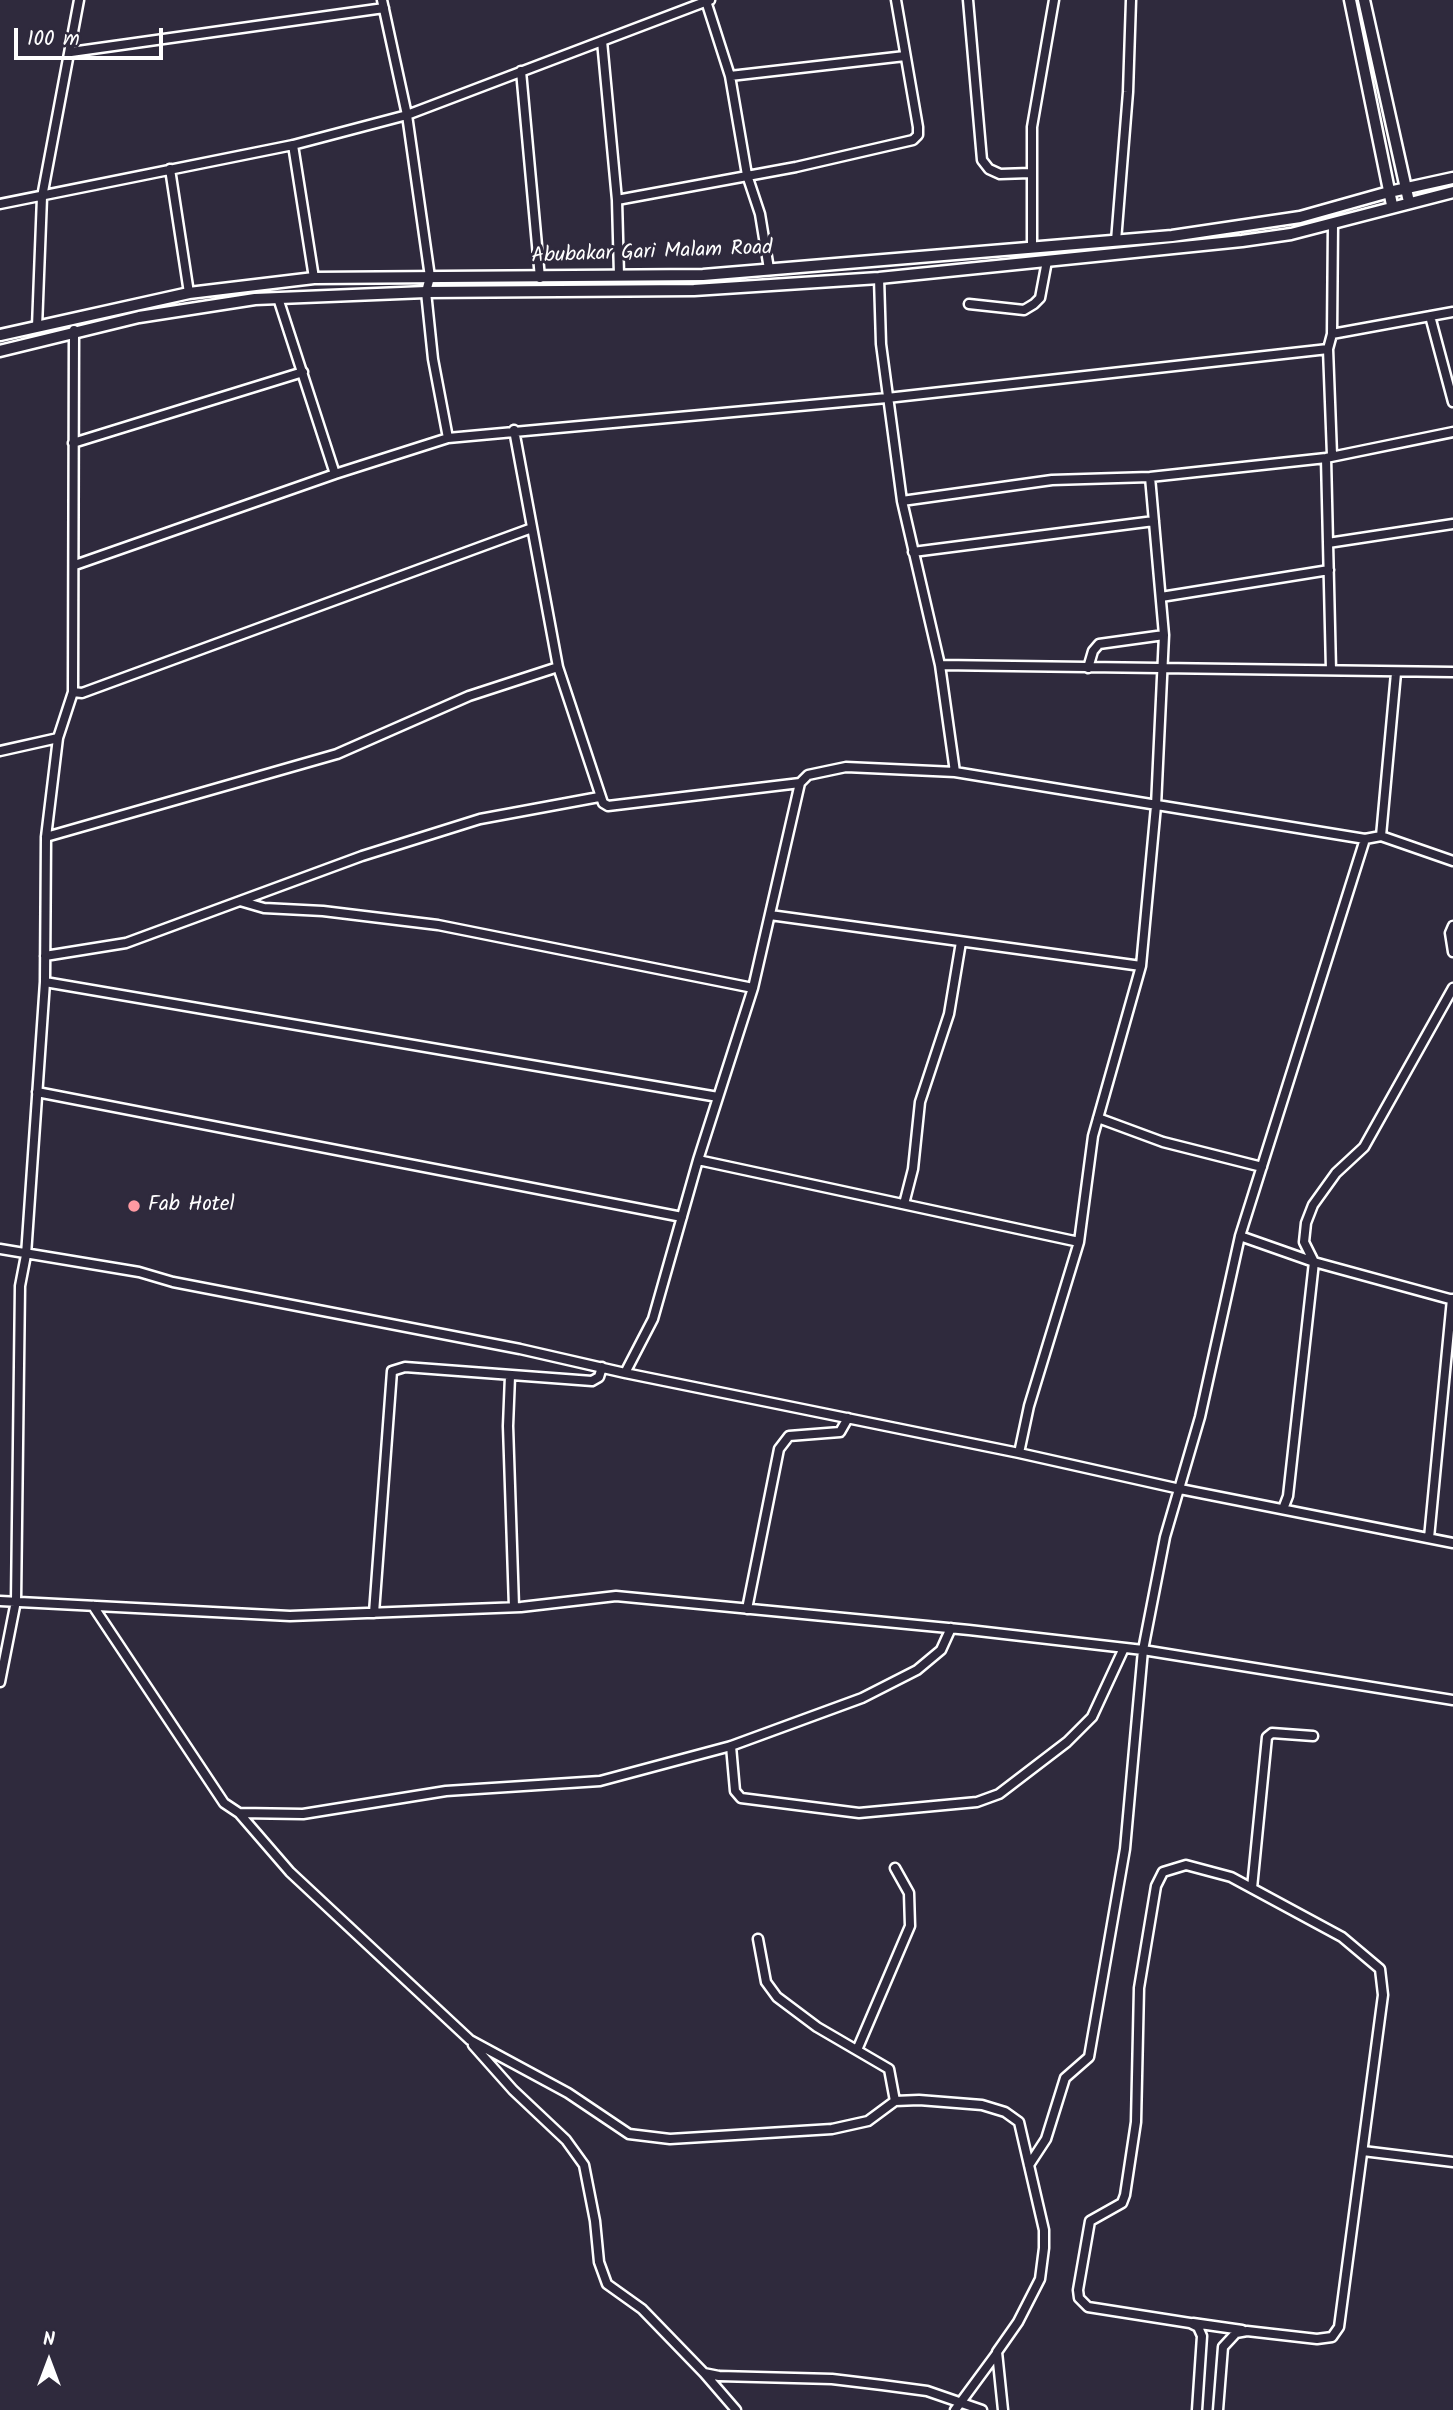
<!DOCTYPE html>
<html>
<head>
<meta charset="utf-8">
<style>
	body { margin:0 }
	#map { position:relative; width:1453px; height:2410px; overflow:hidden; background:#2f2a3d; font-family:Kalam,sans-serif }
	canvas { display:block }
	.north { position:absolute; left:14px; top:2326px; width:70px; height:70px; -webkit-text-stroke:5px #2f2a3d; paint-order:stroke; rotate:0deg; font-size:19px; font-weight:700; line-height:28px; text-align:center; color:#fff }
	.north::after { content:''; display:block; margin:auto; width:24px; height:32px; background:#fff; clip-path:polygon(50% 0,100% 100%,50% 72%,0 100%) }
	.scale { position:absolute; left:14px; top:28px; width:149px; height:32px; box-sizing:border-box; border:4px solid #fff; border-top:0; padding-left:9px; font-size:21px; line-height:24px; white-space:nowrap; color:#fff; -webkit-text-stroke:5px #2f2a3d; paint-order:stroke }
</style>
</head>
<body>
<div id="map">
<canvas width="1453" height="2410"></canvas>
<div class="north">N</div>
<div class="scale">100 m</div>
</div>
<script>
const context = document.querySelector('canvas').getContext('2d');
context.lineJoin = 'round';
function shape(rows) {
  const path = new Path2D();
  for (const r of rows) {
    path.moveTo(r[0], r[1]);
    for (let i = 2; i < r.length; i += 2) path.lineTo(r[i], r[i + 1]);
  }
  return path;
}
function trace(path, color, width, dash) {
  context.strokeStyle = color;
  context.lineWidth = width;
  context.lineCap = dash ? 'butt' : 'round';
  context.setLineDash(dash || []);
  context.stroke(path);
}
function write(font, color, halo, rows, align = 'center') {
  context.font = font + ' Kalam,sans-serif';
  context.lineWidth = 6;
  context.setLineDash([]);
  context.textBaseline = 'middle';
  context.strokeStyle = halo;
  context.fillStyle = color;
  for (const [text, x, y, turn = 0] of rows) {
    context.save();
    context.translate(x, y);
    context.rotate((+turn || 0) * Math.PI / 180);
    context.textAlign = isNaN(turn) ? turn : align;
    if (halo) context.strokeText(text, 0, 0);
    context.fillText(text, 0, 0);
    context.restore();
  }
}
const minor = shape([
	[382,0,407,115,430,277,426,292,433,359,448,438],
	[968,0,982,160,989,169,1000,174,1030,173],
	[706,1,730,76,747,175,760,214,769,269],
	[602,41,617,200,619,275],
	[71,52,384,8],
	[521,71,540,278],
	[730,76,905,56],
	[293,145,314,278],
	[170,169,189,293],
	[617,200,796,167,913,140,918,135,918,127,896,0],
	[0,204,293,145,407,115,710,0],
	[1116,241,1128,92,1131,0],
	[1032,248,1032,127,1054,0],
	[879,278,881,344,902,501,940,665,955,772],
	[278,298,335,474],
	[969,304,1024,310,1034,304,1040,298,1047,261],
	[1430,316,1453,402],
	[37,327,42,197,79,0],
	[1332,334,1453,312],
	[514,430,558,667,603,803,608,806,800,783],
	[73,443,303,372],
	[1332,455,1328,349,1332,334,1333,224],
	[1326,458,1331,670],
	[1150,477,1164,635,1156,806,1141,966,1093,1136,1079,1242,1029,1406,1019,1453,1180,1489,1453,1543],
	[902,501,1052,480,1150,477,1326,458,1453,432],
	[1328,543,1453,524],
	[913,552,1154,521],
	[75,565,335,474,448,438,887,398,1328,349],
	[1161,597,1329,570],
	[940,665,1453,672],
	[1088,668,1093,651,1099,644,1164,635],
	[73,692,82,693,532,528],
	[0,751,58,738],
	[1381,836,1396,673],
	[46,837,337,754,469,696,558,667],
	[240,901,264,908,323,911,438,925,753,988],
	[770,915,1141,966],
	[1453,926,1450,933,1453,952],
	[45,956,126,943,362,856,480,819,599,797],
	[45,982,718,1097],
	[1453,988,1364,1147,1336,1173,1313,1205,1306,1223,1304,1242,1314,1262,1453,1300],
	[37,1092,682,1217],
	[1098,1118,1163,1142,1262,1167],
	[698,1160,1079,1242],
	[904,1204,913,1169,920,1102,949,1014,961,942],
	[1240,1236,1314,1262,1288,1496,1283,1509],
	[0,1249,139,1272,173,1282,520,1349,625,1373,653,1319,698,1160,753,988,800,783,808,775,846,767,955,772,1365,839,1381,836,1453,861],
	[625,1373,1019,1453],
	[510,1376,508,1426,514,1607],
	[1429,1538,1452,1299],
	[0,1601,290,1616,521,1607,616,1596,969,1630,1143,1650,1453,1700],
	[93,1606,224,1803,239,1813,303,1814,446,1791,600,1781,731,1746,862,1698,917,1670,941,1650,951,1628],
	[747,1609,779,1449,789,1436,840,1432,848,1418],
	[374,1613,392,1371,405,1367,592,1381,599,1377,602,1367],
	[0,1682,16,1601,20,1286,26,1255,45,982,46,837,58,738,73,692,74,330],
	[731,1746,735,1791,741,1798,859,1813,977,1802,999,1794,1067,1742,1092,1717,1124,1648],
	[239,1813,290,1872,470,2040,568,2093,629,2134,670,2139,832,2129,868,2121,895,2101,919,2100,982,2105,1005,2112,1019,2122,1044,2230,1044,2248,1040,2279,1018,2322,997,2352,1003,2410],
	[1252,1888,1267,1737,1272,1733,1313,1736],
	[758,1939,766,1982,777,1997,817,2027,889,2069,895,2101],
	[473,2045,513,2090,566,2140,584,2165,595,2221,599,2262,607,2284,642,2309,704,2373,719,2376,832,2379,882,2385,927,2391,982,2410],
	[857,2050,910,1926,909,1893,895,1868],
	[1363,2151,1453,2162],
	[1029,2165,1046,2139,1065,2078,1089,2057,1125,1849,1143,1650,1165,1537,1200,1417,1240,1236,1365,839],
	[1193,2323,1242,2330],
	[704,2373,736,2410],
	[955,2410,997,2353],
	[1197,2410,1202,2336,1198,2327,1190,2323,1088,2307,1079,2298,1078,2290,1090,2221,1122,2203,1125,2195,1136,2122,1139,1988,1156,1886,1163,1872,1186,1865,1231,1877,1342,1937,1380,1969,1383,1995,1339,2327,1332,2337,1317,2339,1247,2331,1236,2333,1223,2347,1218,2410]
]);
const tertiary = shape([
	[1350,0,1392,205],
	[1364,0,1409,202],
	[0,335,189,293,314,278,703,275,1172,236,1300,217,1389,192,1453,178],
	[0,351,139,317,255,299,426,292,694,290,879,278,1242,241,1291,234,1453,192]
]);
trace(minor, '#fff', 13);
trace(tertiary, '#fff', 15);
trace(minor, '#2f2a3d', 8);
trace(tertiary, '#2f2a3d', 10);
for (const [x, y, r, color] of [
	[134,1206,7,"#ff9aa2"]
]) {
  const dot = new Path2D();
  dot.arc(x, y, r, 0, 2 * Math.PI);
  context.fillStyle = color;
  context.fill(dot);
  trace(dot, '#2f2a3d', 2.5);
}
write('21px', '#fff', '#2f2a3d', [
	["Abubakar Gari Malam Road",652,254,-2]
]);
write('21px', '#fff', '#2f2a3d', [
	["Fab Hotel",148,1206]
], 'left');
</script>
</body>
</html>
